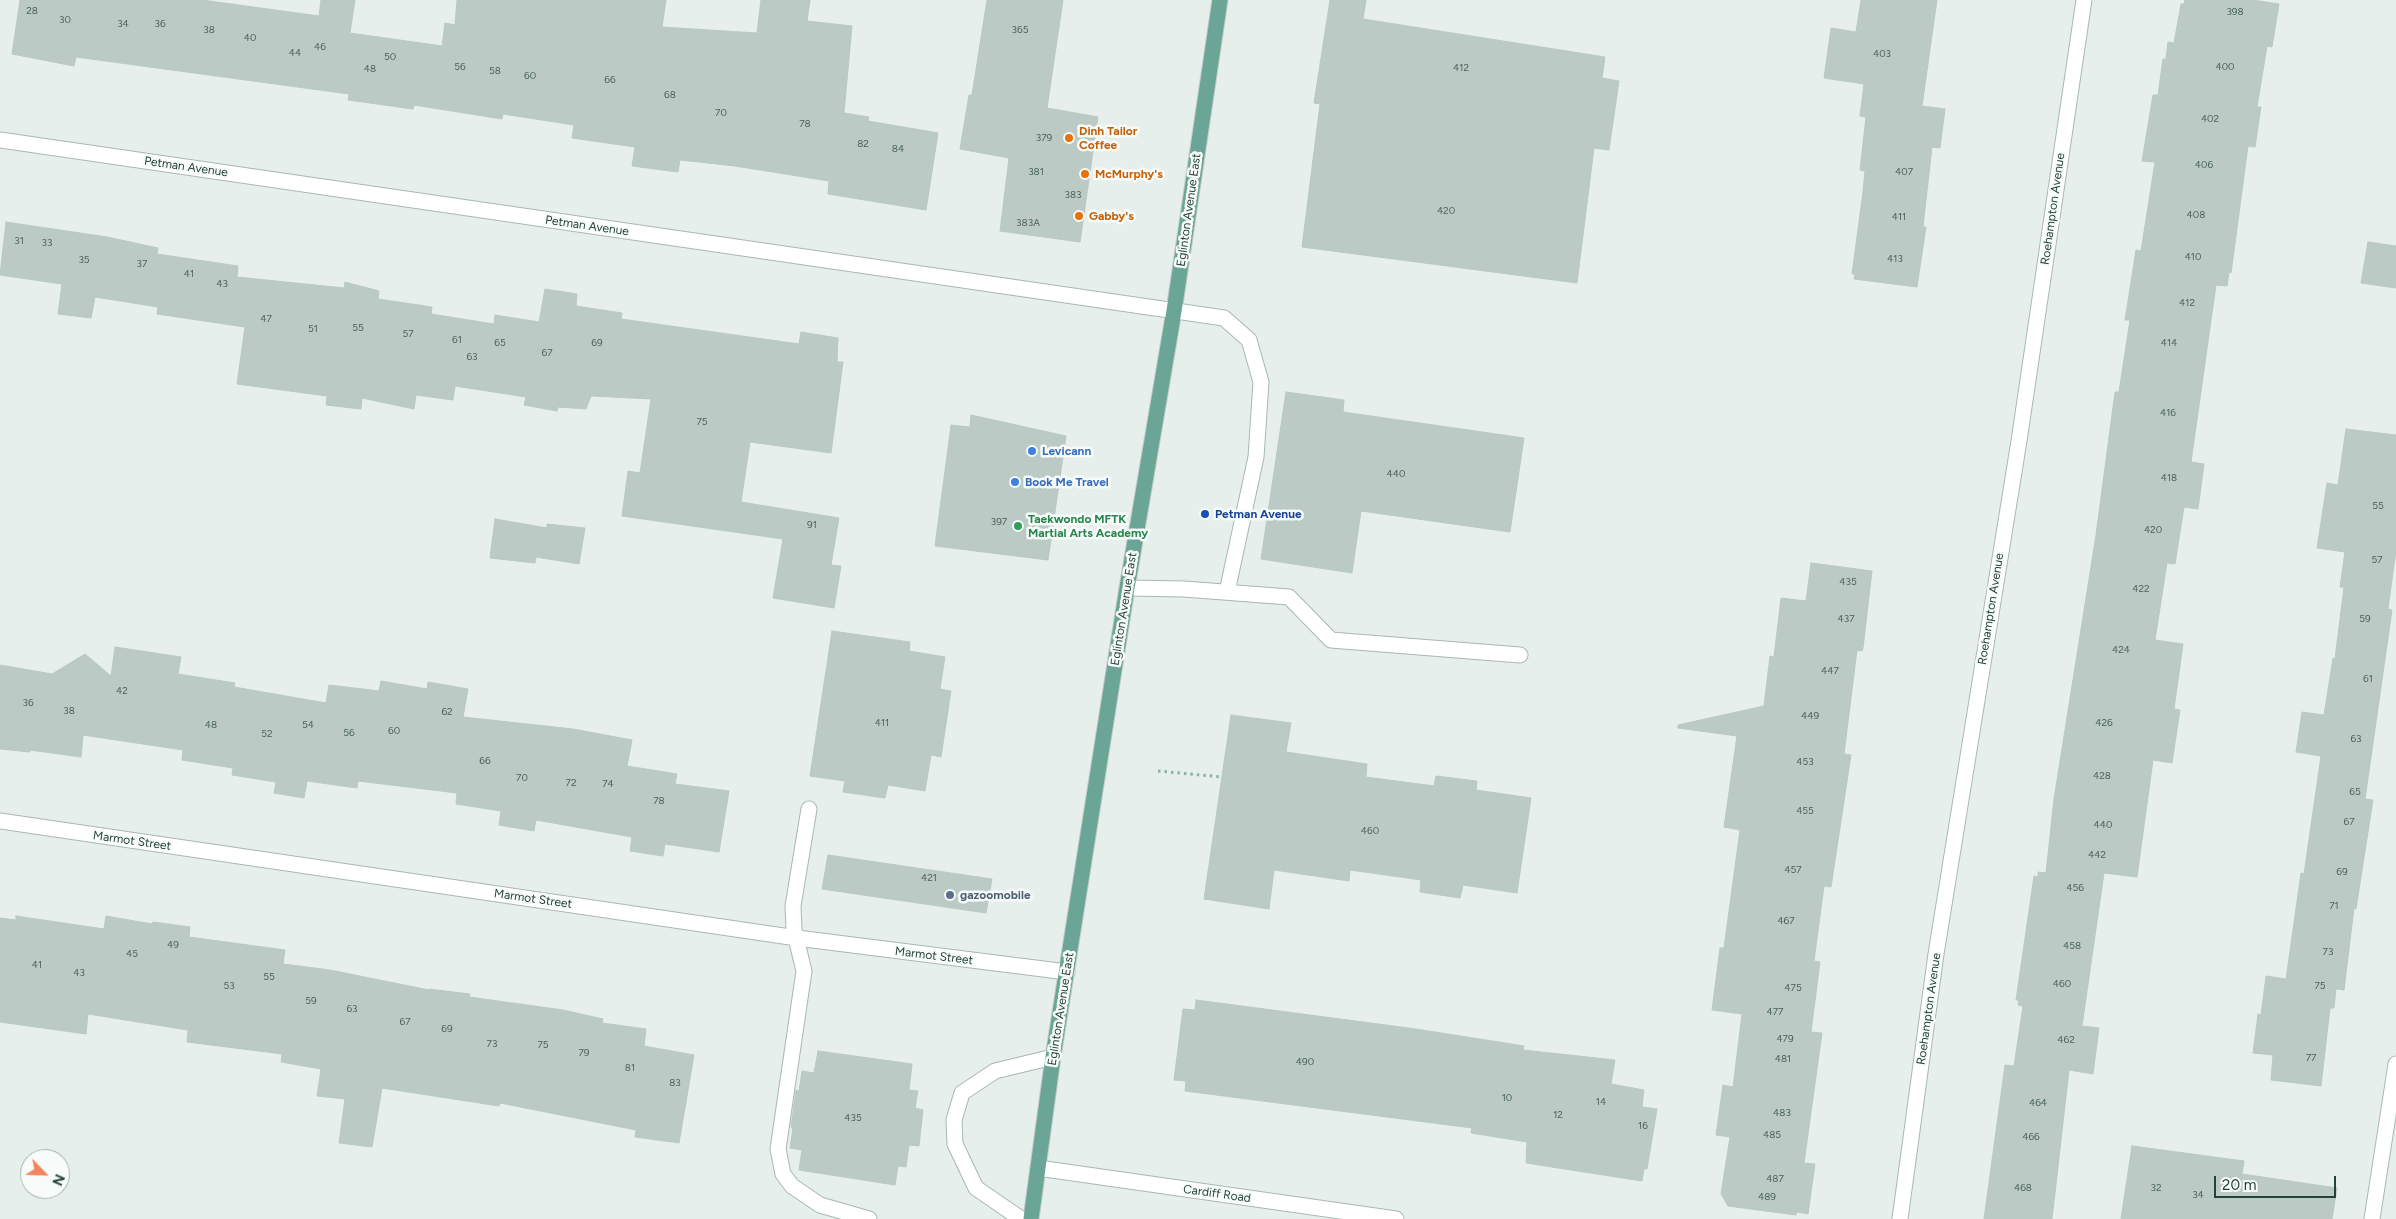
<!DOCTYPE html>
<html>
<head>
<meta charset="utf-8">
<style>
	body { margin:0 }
	#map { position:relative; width:2396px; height:1219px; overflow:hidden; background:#e6efeb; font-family:Figtree,sans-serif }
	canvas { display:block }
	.north { position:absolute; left:20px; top:1149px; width:50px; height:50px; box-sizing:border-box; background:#f7fbf9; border:1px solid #a3b1ad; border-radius:50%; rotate:114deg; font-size:14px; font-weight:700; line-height:20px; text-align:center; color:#24423a }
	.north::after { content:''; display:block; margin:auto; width:18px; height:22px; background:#f4845f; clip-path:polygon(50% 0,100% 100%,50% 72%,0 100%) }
	.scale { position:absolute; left:2214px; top:1176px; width:122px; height:22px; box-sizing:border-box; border:2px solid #24423a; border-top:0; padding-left:6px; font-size:15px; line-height:18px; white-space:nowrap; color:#24423a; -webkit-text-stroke:4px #f7fbf9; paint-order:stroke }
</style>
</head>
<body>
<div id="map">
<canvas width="2396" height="1219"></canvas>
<div class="north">N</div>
<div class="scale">20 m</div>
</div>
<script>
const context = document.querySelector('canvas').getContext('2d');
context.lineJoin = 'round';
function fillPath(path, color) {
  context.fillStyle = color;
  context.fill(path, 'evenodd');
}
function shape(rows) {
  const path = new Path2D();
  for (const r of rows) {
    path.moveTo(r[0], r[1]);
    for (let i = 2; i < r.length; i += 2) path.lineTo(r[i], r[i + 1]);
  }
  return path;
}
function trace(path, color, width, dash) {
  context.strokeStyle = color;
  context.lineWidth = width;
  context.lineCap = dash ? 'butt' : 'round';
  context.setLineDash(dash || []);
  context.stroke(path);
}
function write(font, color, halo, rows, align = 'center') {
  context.font = font + ' Figtree,sans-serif';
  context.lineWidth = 5;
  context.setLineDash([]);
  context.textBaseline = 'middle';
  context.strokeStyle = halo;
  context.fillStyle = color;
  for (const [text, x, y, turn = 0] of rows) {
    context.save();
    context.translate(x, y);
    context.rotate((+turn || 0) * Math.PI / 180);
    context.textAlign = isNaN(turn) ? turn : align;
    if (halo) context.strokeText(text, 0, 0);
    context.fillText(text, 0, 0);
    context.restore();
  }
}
const building = shape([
	[20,0,202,0,319,16,321,0,355,0,350,33,442,46,445,23,455,25,457,0,666,0,662,27,757,33,761,0,810,0,807,21,852,26,844,113,869,117,868,121,938,133,926,210,828,194,829,181,735,166,680,160,678,172,632,166,635,147,572,138,574,125,503,114,502,119,414,105,413,109,348,100,349,94,76,57,74,66,12,54,20,0],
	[987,0,1063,0,1047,108,1098,117,1080,242,1000,231,1009,158,960,149,969,95,972,95,987,0],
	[1330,0,1366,0,1363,19,1605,57,1602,78,1619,81,1609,150,1594,148,1577,283,1302,247,1320,104,1314,103,1330,0],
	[1861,0,1937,0,1922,106,1945,109,1940,148,1932,147,1923,227,1926,227,1917,287,1854,279,1855,274,1852,274,1863,192,1865,171,1860,170,1866,117,1860,116,1864,84,1824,78,1831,28,1856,32,1861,0],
	[2185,0,2252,0,2279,4,2272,47,2267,46,2257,107,2261,107,2255,147,2248,146,2231,273,2229,272,2227,286,2216,285,2191,462,2204,464,2198,509,2184,507,2175,564,2167,563,2155,640,2183,644,2174,709,2180,710,2172,763,2153,760,2137,877,2104,873,2082,1026,2099,1028,2093,1074,2069,1070,2052,1219,1984,1219,2005,1065,2014,1066,2023,1006,2018,1005,2019,1000,2016,1000,2034,876,2038,877,2038,872,2046,873,2054,799,2096,535,2115,392,2119,392,2130,320,2125,320,2131,282,2136,250,2141,251,2155,162,2142,161,2153,95,2158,95,2163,59,2166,59,2168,42,2174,43,2181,4,2184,4,2185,0],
	[6,222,107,237,158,248,157,254,238,266,237,277,344,288,345,282,379,291,378,299,432,307,431,314,494,324,495,315,539,322,545,289,577,294,576,306,622,313,621,319,799,344,801,332,838,338,837,362,843,362,831,453,750,442,741,502,839,518,831,565,841,566,834,608,773,598,783,539,622,516,628,471,640,473,651,399,591,396,586,409,558,407,557,411,524,405,526,397,455,386,453,400,416,395,414,409,362,398,361,409,326,405,327,396,237,384,245,327,157,314,158,307,95,297,91,318,58,314,62,284,0,275,6,222],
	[2368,242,2396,246,2396,288,2361,283,2368,242],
	[1286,392,1344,400,1343,412,1524,438,1510,532,1361,511,1352,573,1261,559,1286,392],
	[971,415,1066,436,1048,560,935,546,951,425,970,427,971,415],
	[2346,429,2396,435,2396,550,2388,609,2392,610,2365,799,2373,800,2356,909,2354,908,2344,990,2336,989,2334,1008,2330,1008,2321,1086,2271,1080,2273,1055,2253,1053,2258,1014,2261,1015,2266,976,2286,979,2301,873,2304,874,2321,756,2296,752,2302,712,2324,715,2333,658,2335,659,2344,587,2340,587,2345,552,2317,548,2327,483,2338,485,2346,429],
	[495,519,547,528,547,524,585,528,579,564,536,557,535,563,490,558,495,519],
	[1811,563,1872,571,1863,648,1862,651,1857,650,1844,754,1851,755,1831,887,1824,886,1814,961,1820,962,1811,1032,1822,1033,1804,1163,1815,1164,1808,1214,1797,1212,1796,1215,1728,1206,1721,1194,1730,1137,1716,1135,1723,1085,1733,1087,1742,1014,1712,1010,1720,948,1724,948,1740,830,1724,827,1737,736,1678,728,1678,725,1764,706,1770,656,1774,657,1781,598,1806,601,1811,563],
	[832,631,910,642,909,651,945,657,940,689,951,691,941,757,931,755,925,791,888,785,885,798,843,792,845,781,810,776,832,631],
	[115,647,181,657,178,674,235,683,234,687,326,703,329,685,379,691,381,681,427,689,428,682,468,689,463,717,573,729,632,740,627,766,677,774,675,784,729,791,719,852,665,844,663,856,630,851,632,837,536,820,534,831,499,825,501,811,456,804,457,793,358,781,357,788,307,781,304,798,274,793,276,782,232,775,233,768,182,760,183,750,83,735,81,757,30,750,30,752,0,749,0,665,52,674,85,654,111,676,115,647],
	[1231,715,1291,723,1286,752,1367,764,1366,777,1434,786,1436,776,1477,781,1476,790,1531,798,1517,893,1463,885,1460,898,1420,892,1421,880,1350,870,1349,881,1274,870,1269,909,1204,899,1231,715],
	[828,855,992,879,986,913,822,889,828,855],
	[16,916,104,929,106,916,152,924,153,922,190,927,189,937,285,950,283,964,330,970,429,990,429,989,470,994,469,997,563,1010,603,1019,602,1023,646,1029,644,1046,694,1055,679,1143,635,1137,636,1130,500,1103,499,1106,382,1088,372,1147,339,1143,345,1099,317,1096,321,1069,281,1062,282,1054,187,1042,188,1030,88,1014,86,1034,0,1022,0,918,16,920,16,916],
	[1196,1000,1416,1029,1524,1046,1523,1050,1615,1060,1611,1084,1644,1090,1642,1107,1657,1109,1647,1169,1644,1169,1642,1181,1526,1163,1527,1142,1471,1133,1472,1128,1185,1091,1186,1081,1174,1080,1183,1009,1195,1010,1196,1000],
	[818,1051,912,1064,909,1090,918,1091,915,1108,923,1110,919,1146,909,1145,906,1167,898,1166,895,1185,799,1170,802,1150,790,1148,793,1128,791,1127,796,1090,799,1091,802,1071,814,1073,818,1051],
	[2132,1146,2244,1161,2242,1174,2337,1188,2332,1219,2121,1219,2132,1146]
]);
fillPath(building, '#bbcac4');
trace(building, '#b8c9c2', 1);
const minor = shape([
	[0,140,1224,318,1249,340,1261,382,1256,457,1227,592],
	[1127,588,1184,589,1289,597,1331,640,1520,655],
	[809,809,793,906,794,930,804,971,778,1149,783,1174,792,1186,820,1205,869,1219],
	[0,821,797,938,1067,972],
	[1038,1168,1396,1219],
	[1021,1219,976,1188,955,1144,954,1120,962,1093,995,1071,1053,1057],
	[1900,1219,1936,954,2019,441,2084,0],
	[2372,1219,2396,1064]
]);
const major = shape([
	[1031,1219,1053,1057,1127,588,1174,311,1220,0]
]);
trace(minor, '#a8b8b2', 17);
trace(major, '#c2cac8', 17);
trace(shape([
	[1158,771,1222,777]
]), '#86b3a5', 3, [2.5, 4]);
trace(minor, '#fff', 15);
trace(major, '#6aa596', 15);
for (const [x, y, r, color] of [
	[1069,138,5,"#e8710a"],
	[1085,174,5,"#e8710a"],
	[1079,216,5,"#e8710a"],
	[1032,451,5,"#3f7fe0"],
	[1015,482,5,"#3f7fe0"],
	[1205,514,5,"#1a4fb4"],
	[1018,526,5,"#2e9e5b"],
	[950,895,5,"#5c6f8a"]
]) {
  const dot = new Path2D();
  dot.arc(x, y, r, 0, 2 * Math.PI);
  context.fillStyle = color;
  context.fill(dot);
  trace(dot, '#f7fbf9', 2);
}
write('10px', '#4a645c', null, [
	["28",32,11],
	["398",2235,12],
	["30",65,20],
	["34",123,24],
	["36",160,24],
	["38",209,30],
	["365",1020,30],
	["40",250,38],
	["46",320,47],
	["44",295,53],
	["403",1882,54],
	["50",390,57],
	["56",460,67],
	["400",2225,67],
	["412",1461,68],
	["48",370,69],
	["58",495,71],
	["60",530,76],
	["66",610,80],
	["68",670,95],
	["70",721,113],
	["402",2210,119],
	["78",805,124],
	["379",1044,138],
	["82",863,144],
	["84",898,149],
	["406",2204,165],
	["381",1036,172],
	["407",1904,172],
	["383",1073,195],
	["420",1446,211],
	["408",2196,215],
	["411",1899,217],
	["383A",1028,223],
	["31",19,241],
	["33",47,243],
	["410",2193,257],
	["413",1895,259],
	["35",84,260],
	["37",142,264],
	["41",189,274],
	["43",222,284],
	["412",2187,303],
	["47",266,319],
	["55",358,328],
	["51",313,329],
	["57",408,334],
	["61",457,340],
	["65",500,343],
	["69",597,343],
	["414",2169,343],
	["67",547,353],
	["63",472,357],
	["416",2168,413],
	["75",702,422],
	["440",1396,474],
	["418",2169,478],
	["55",2378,506],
	["397",999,522],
	["91",812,525],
	["420",2153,530],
	["57",2377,560],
	["435",1848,582],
	["422",2141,589],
	["437",1846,619],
	["59",2365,619],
	["424",2121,650],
	["447",1830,671],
	["61",2368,679],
	["42",122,691],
	["36",28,703],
	["38",69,711],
	["62",447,712],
	["449",1810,716],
	["411",882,723],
	["426",2104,723],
	["48",211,725],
	["54",308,725],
	["60",394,731],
	["56",349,733],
	["52",267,734],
	["63",2356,739],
	["66",485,761],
	["453",1805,762],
	["428",2102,776],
	["70",522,778],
	["72",571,783],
	["74",608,784],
	["65",2355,792],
	["78",659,801],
	["455",1805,811],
	["67",2349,822],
	["440",2103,825],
	["460",1370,831],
	["442",2097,855],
	["457",1793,870],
	["69",2342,872],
	["421",929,878],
	["456",2075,888],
	["71",2334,906],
	["467",1786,921],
	["49",173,945],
	["458",2072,946],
	["73",2328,952],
	["45",132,954],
	["41",37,965],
	["43",79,973],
	["55",269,977],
	["460",2062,984],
	["53",229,986],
	["75",2320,986],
	["475",1793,988],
	["59",311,1001],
	["63",352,1009],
	["477",1775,1012],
	["67",405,1022],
	["69",447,1029],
	["479",1785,1039],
	["462",2066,1040],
	["73",492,1044],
	["75",543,1045],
	["79",584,1053],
	["77",2311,1058],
	["481",1783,1059],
	["490",1305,1062],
	["81",630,1068],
	["83",675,1083],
	["10",1507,1098],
	["14",1601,1102],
	["464",2038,1103],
	["483",1782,1113],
	["12",1558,1115],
	["435",853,1118],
	["16",1643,1126],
	["485",1772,1135],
	["466",2031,1137],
	["487",1775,1179],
	["468",2023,1188],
	["32",2156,1188],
	["34",2198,1195],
	["489",1767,1197]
]);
write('bold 12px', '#c56008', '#f7fbf9', [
	["Dinh Tailor",1079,131],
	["Coffee",1079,145],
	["McMurphy's",1095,174],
	["Gabby's",1089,216]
], 'left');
write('12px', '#24423a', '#f7fbf9', [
	["Petman Avenue",186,167,8],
	["Roehampton Avenue",2053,209,-82],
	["Eglinton Avenue East",1189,210,-82],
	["Petman Avenue",587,226,8],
	["Eglinton Avenue East",1124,609,-81],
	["Roehampton Avenue",1991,609,-81],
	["Marmot Street",132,841,8],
	["Marmot Street",533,899,8],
	["Marmot Street",934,956,7],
	["Eglinton Avenue East",1061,1009,-81],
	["Roehampton Avenue",1929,1009,-82],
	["Cardiff Road",1217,1194,8]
]);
write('bold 12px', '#366cbe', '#f7fbf9', [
	["Levicann",1042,451],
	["Book Me Travel",1025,482]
], 'left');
write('bold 12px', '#164399', '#f7fbf9', [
	["Petman Avenue",1215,514]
], 'left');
write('bold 12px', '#27864d', '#f7fbf9', [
	["Taekwondo MFTK",1028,519],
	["Martial Arts Academy",1028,533]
], 'left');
write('bold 12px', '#4e5e75', '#f7fbf9', [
	["gazoomobile",960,895]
], 'left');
</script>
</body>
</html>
